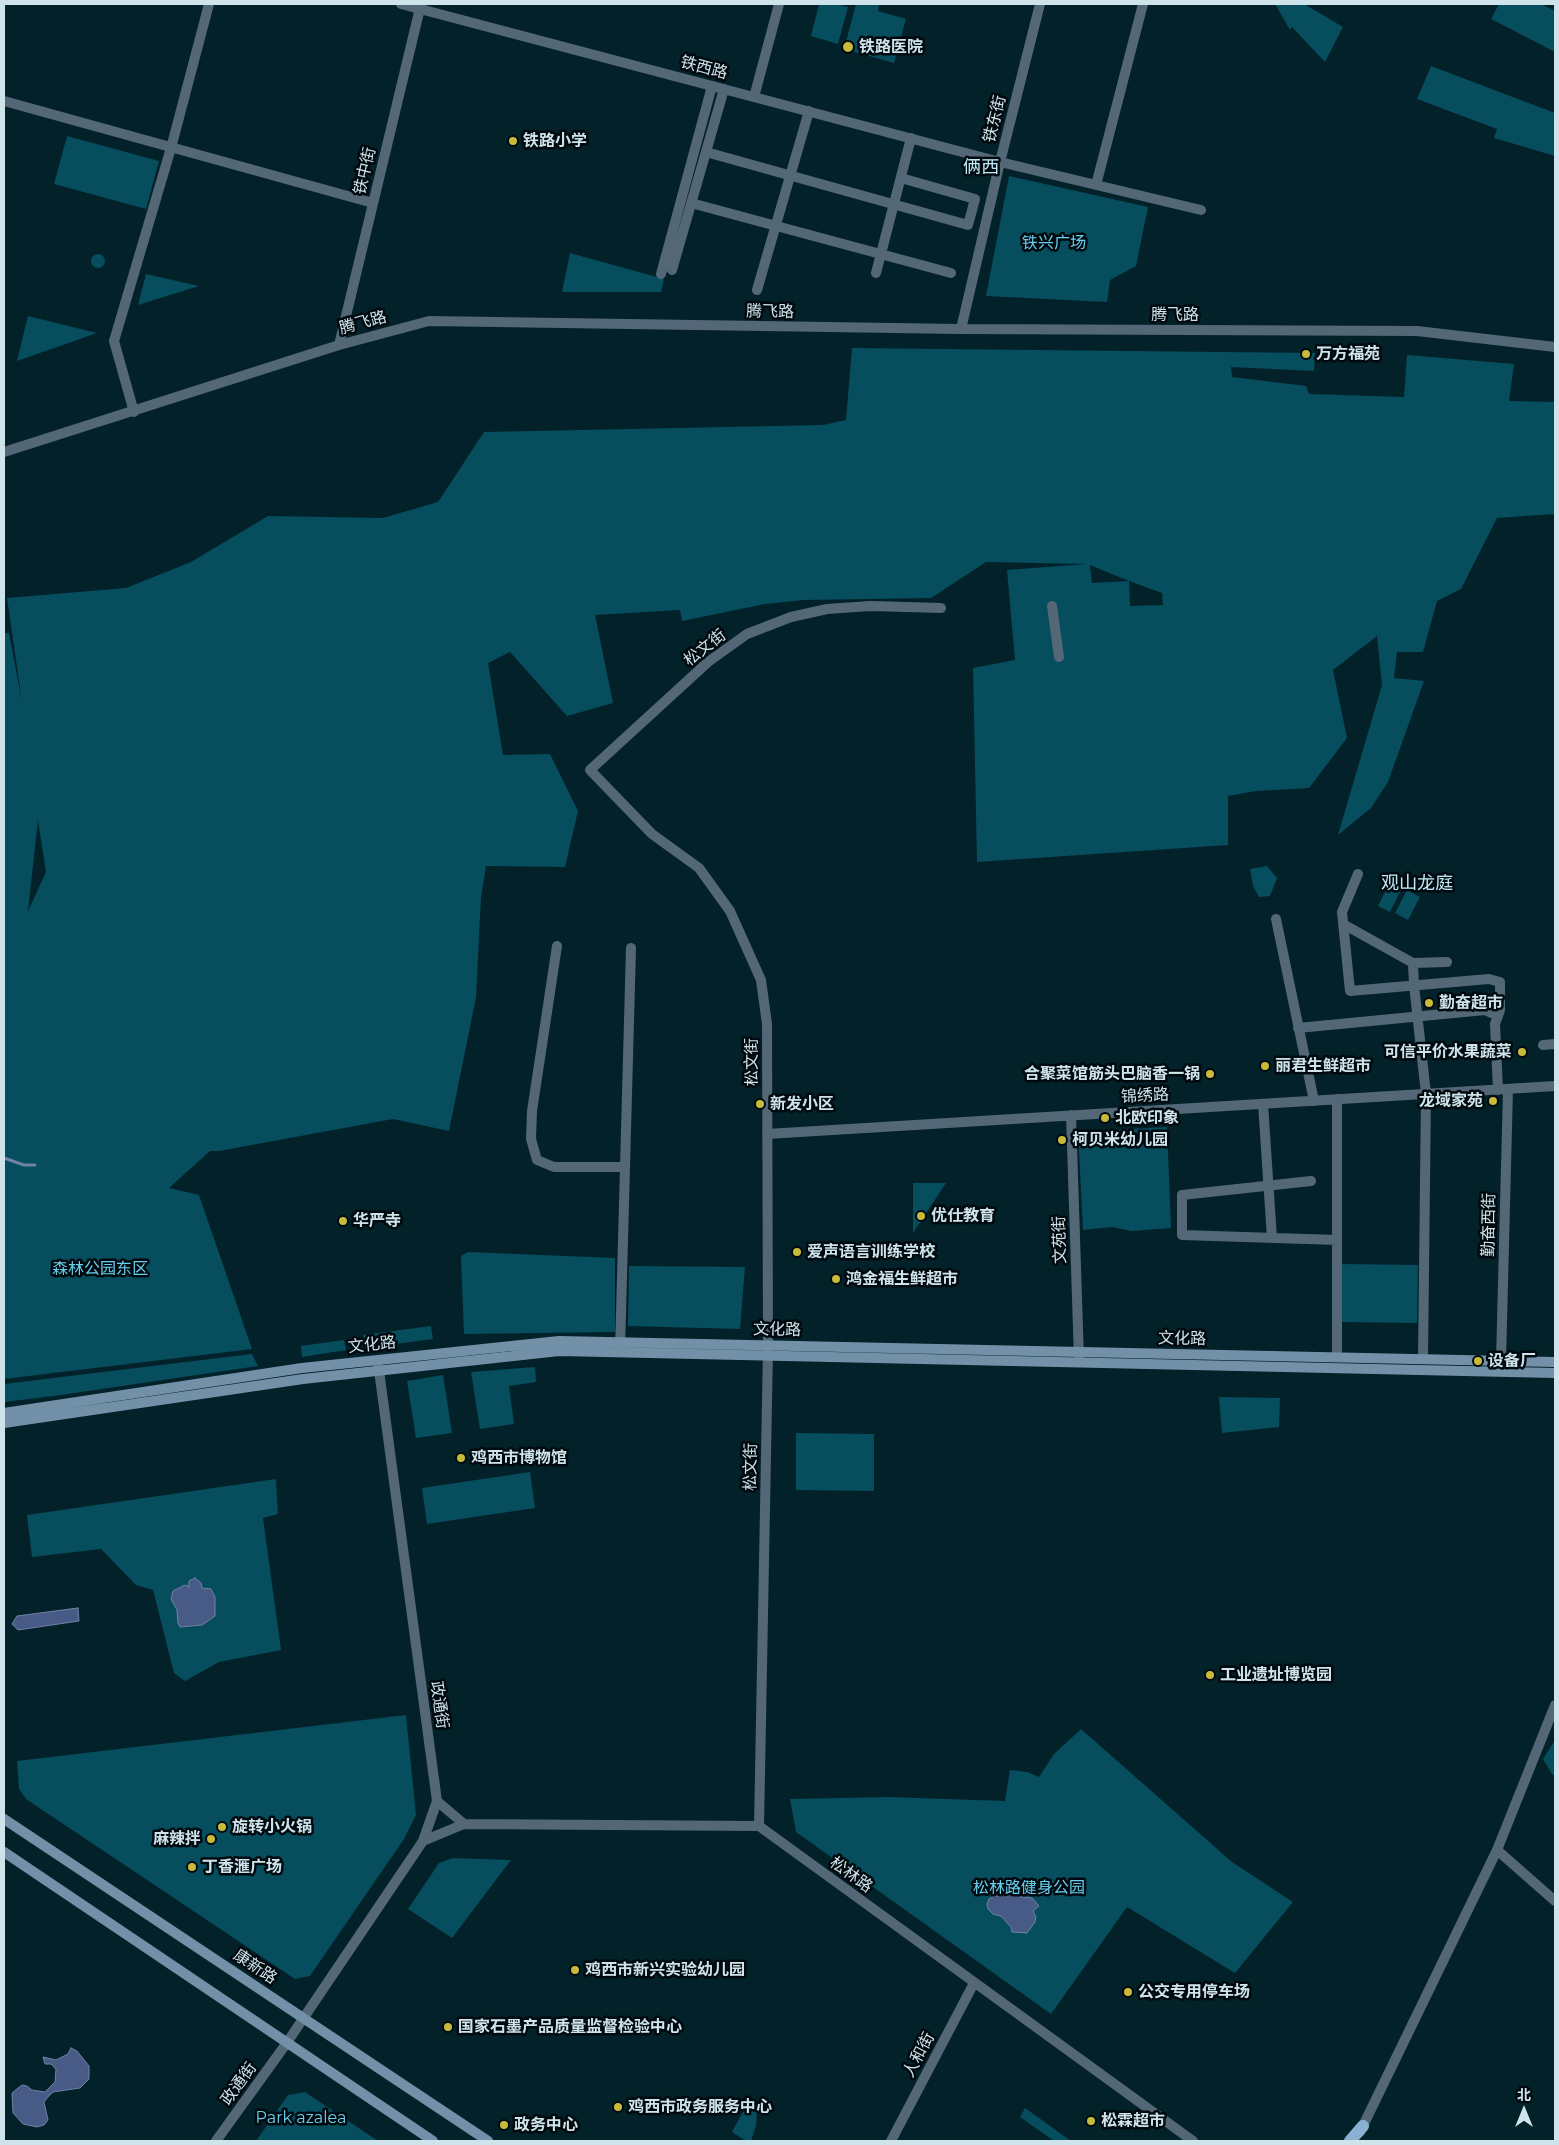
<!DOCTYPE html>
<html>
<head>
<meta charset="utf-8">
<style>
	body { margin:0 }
	#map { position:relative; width:1559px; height:2145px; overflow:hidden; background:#032129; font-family:Montserrat,"Noto Sans SC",sans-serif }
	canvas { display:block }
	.frame { position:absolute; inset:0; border:5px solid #cee3ea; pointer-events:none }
	.north { position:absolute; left:1499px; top:2085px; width:50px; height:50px; -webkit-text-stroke:4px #00090e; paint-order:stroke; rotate:0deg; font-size:14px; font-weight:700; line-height:20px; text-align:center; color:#cee3ea }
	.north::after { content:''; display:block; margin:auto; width:18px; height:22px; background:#cee3ea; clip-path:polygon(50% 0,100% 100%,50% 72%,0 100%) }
</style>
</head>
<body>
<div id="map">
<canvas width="1559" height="2145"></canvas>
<div class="frame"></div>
<div class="north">北</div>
</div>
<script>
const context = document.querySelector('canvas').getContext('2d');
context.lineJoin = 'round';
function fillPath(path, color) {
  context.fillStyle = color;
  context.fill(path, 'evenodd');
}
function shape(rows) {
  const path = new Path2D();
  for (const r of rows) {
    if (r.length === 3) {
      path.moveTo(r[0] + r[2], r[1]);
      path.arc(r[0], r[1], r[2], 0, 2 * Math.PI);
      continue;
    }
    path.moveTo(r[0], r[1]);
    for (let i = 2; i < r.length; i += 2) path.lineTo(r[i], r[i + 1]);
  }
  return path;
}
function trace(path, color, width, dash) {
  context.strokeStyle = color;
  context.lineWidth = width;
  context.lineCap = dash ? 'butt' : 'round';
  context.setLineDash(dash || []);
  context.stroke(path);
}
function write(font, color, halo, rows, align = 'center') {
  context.font = font + ' Montserrat,"Noto Sans SC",sans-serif';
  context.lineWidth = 5;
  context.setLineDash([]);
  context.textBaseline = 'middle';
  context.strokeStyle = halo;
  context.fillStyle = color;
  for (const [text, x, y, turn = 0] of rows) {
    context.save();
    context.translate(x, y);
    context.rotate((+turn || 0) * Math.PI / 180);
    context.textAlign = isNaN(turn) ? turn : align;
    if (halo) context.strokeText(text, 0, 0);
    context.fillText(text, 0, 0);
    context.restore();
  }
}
fillPath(shape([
	[819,4,836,4,848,7,838,44,811,36],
	[856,4,879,4,878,11,906,19,894,63,844,49],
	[1275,4,1304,4,1343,27,1325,62,1292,27,1290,30],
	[1499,4,1541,4,1555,11,1555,52,1491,19],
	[1431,66,1555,113,1555,156,1494,138,1497,129,1417,99],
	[67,136,159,161,146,209,54,184],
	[1009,176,1148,207,1136,266,1110,280,1107,302,986,296],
	[570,253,664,279,661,292,562,292],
	[98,261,7],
	[146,274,199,286,138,305],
	[28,316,97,333,17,361],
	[852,348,1315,353,1314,371,1231,367,1232,377,1306,386,1309,394,1404,397,1407,355,1514,364,1509,401,1555,402,1555,514,1497,518,1461,589,1437,601,1423,652,1397,652,1394,678,1424,681,1388,782,1371,808,1338,835,1382,685,1377,636,1333,670,1347,738,1309,788,1256,791,1228,796,1228,845,977,862,973,668,1015,660,1007,570,1087,564,986,562,931,598,804,600,765,604,682,621,680,610,595,615,613,703,567,716,510,652,488,663,503,755,550,754,578,811,565,867,486,866,481,897,476,997,449,1131,393,1119,219,1151,210,1151,169,1188,199,1195,252,1349,4,1379,4,633,9,633,22,702,7,598,126,588,191,562,268,516,383,518,438,502,484,432,823,425,846,420],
	[1090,565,1129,581,1092,583],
	[1129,581,1162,593,1163,605,1130,606],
	[38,820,46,872,28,911],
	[1267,866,1277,878,1270,896,1259,897,1253,886,1250,869],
	[1391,880,1403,886,1390,912,1378,906],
	[1407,890,1420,897,1408,920,1395,913],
	[1167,1127,1171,1228,1132,1231,1112,1227,1083,1230,1078,1132],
	[913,1183,946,1183,913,1233],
	[468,1252,615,1258,615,1332,464,1334,461,1256],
	[1341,1264,1418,1265,1417,1323,1340,1322],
	[629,1266,745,1267,740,1329,628,1326],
	[431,1326,433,1339,365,1348,363,1335],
	[344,1340,346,1350,302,1357,301,1346],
	[252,1354,258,1366,54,1396,4,1402,4,1384],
	[535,1367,536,1382,509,1386,514,1424,480,1429,471,1372],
	[443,1375,452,1433,416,1438,407,1381],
	[1219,1397,1280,1398,1279,1427,1222,1433],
	[796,1433,874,1434,874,1491,796,1490],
	[530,1472,535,1508,427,1524,422,1488],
	[276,1479,278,1514,263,1518,281,1650,219,1662,185,1681,174,1673,153,1590,136,1585,101,1549,32,1557,27,1515],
	[406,1715,416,1815,404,1839,310,1976,295,1979,26,1799,19,1789,17,1761],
	[1081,1729,1232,1862,1293,1902,1235,1973,1127,1907,1051,2014,796,1832,790,1799,888,1797,1005,1801,1010,1770,1027,1772,1039,1777,1054,1754],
	[1555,1740,1555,1776,1552,1774,1543,1759],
	[453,1858,511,1860,452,1938,408,1909,439,1863],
	[305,2092,378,2141,256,2141,288,2095],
	[1025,2108,1071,2141,1054,2141,1020,2117],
	[744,2110,757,2110,756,2125,751,2141,746,2141,732,2132]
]), '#064d5e');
const water = shape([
	[195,1578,201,1583,202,1588,211,1589,215,1597,215,1616,202,1625,180,1627,178,1623,177,1610,171,1599,173,1591,183,1586,187,1585,189,1588,189,1581,195,1578],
	[78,1608,79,1621,18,1630,12,1624,17,1616,78,1608],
	[1008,1885,1016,1885,1021,1897,1032,1898,1039,1906,1033,1911,1036,1917,1035,1922,1027,1933,1012,1932,1011,1927,1001,1916,993,1914,988,1909,987,1904,989,1899,994,1896,1001,1896,1008,1885],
	[71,2048,77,2051,89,2066,89,2079,80,2088,53,2092,48,2097,44,2102,48,2120,44,2125,37,2127,23,2124,13,2113,12,2093,22,2085,27,2086,32,2090,45,2092,55,2082,56,2069,51,2064,45,2064,43,2057,56,2060,68,2054,71,2048]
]);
fillPath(water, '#485a86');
trace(water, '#7083a4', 1);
trace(shape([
	[4,1158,24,1165,35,1165]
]), '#7083a4', 3);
trace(shape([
	[754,97,779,4],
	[4,101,373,203],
	[706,152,968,225,975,199,901,178],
	[1000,162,1201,210],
	[1096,185,1143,4],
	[691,203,951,273],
	[672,270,724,89],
	[876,273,911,138],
	[661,274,712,86],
	[757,290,809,111],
	[134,412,114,341,171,148,209,4],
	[1052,606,1059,657],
	[1358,874,1342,912,1350,991,1489,979,1500,982,1500,1010,1495,1024,1498,1090],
	[1276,919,1314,1101],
	[1343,924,1413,963],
	[557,946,532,1111,531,1139,537,1160,554,1167,625,1167],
	[1298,1028,1485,1010,1498,1016],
	[1543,1045,1555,1044],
	[1337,1099,1337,1357],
	[1263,1104,1272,1238],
	[1071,1115,1079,1359],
	[767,1134,1555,1086],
	[1311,1181,1182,1195,1182,1235,1337,1240],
	[768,1345,767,1024,761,980,730,911,699,868,652,834,590,770,708,662,747,634,791,617,827,609,870,606,941,608],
	[620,1350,631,948],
	[1423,1359,1426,1094,1414,985,1413,963,1447,962],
	[1501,1361,1508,1089]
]), '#546776', 10);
trace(shape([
	[401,4,1000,162],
	[961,329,1000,162,1040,4],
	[339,345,421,4],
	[4,452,339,345,429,321,961,329,1417,331,1555,347],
	[437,1801,464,1824,759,1826,1193,2141],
	[759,1826,768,1349],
	[423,1841,464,1824],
	[1497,1850,1555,1901],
	[1360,2132,1497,1850,1555,1705],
	[216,2141,286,2044,423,1841,437,1801,378,1363],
	[891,2141,974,1983]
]), '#546776', 10);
trace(shape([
	[4,1413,302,1368,559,1341,1555,1362],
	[4,1423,303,1379,559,1351,1555,1373],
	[4,1819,488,2141],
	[4,1852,433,2141]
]), '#7291a9', 10);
trace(shape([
	[1350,2141,1363,2126]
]), '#89b1d1', 12);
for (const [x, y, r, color] of [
	[848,47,6,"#c8bb3b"],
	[513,141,5,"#c8bb3b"],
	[1306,354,5,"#c8bb3b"],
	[1429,1003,5,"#c8bb3b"],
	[1522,1052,5,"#c8bb3b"],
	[1265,1066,5,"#c8bb3b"],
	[1210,1074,5,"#c8bb3b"],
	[1493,1101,5,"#c8bb3b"],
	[760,1104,5,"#c8bb3b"],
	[1105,1118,5,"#c8bb3b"],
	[1062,1140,5,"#c8bb3b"],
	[921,1216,5,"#c8bb3b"],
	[343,1221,5,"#c8bb3b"],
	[797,1252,5,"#c8bb3b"],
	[836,1279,5,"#c8bb3b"],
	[1478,1361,5,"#c8bb3b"],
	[461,1458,5,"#c8bb3b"],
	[1210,1675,5,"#c8bb3b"],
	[222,1827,5,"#c8bb3b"],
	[211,1839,5,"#c8bb3b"],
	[192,1867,5,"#c8bb3b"],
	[575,1970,5,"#c8bb3b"],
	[1128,1992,5,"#c8bb3b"],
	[448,2027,5,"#c8bb3b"],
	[618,2107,5,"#c8bb3b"],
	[1091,2121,5,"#c8bb3b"],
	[504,2125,5,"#c8bb3b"]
]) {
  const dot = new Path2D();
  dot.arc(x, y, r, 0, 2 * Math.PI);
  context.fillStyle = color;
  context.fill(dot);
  trace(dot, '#00090e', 2);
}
write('bold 16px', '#cee3ea', '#00090e', [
	["铁路医院",859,47],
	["铁路小学",523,141],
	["万方福苑",1316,354],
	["勤奋超市",1439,1003],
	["可信平价水果蔬菜",1512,1052,"right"],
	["丽君生鲜超市",1275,1066],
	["合聚菜馆筋头巴脑香一锅",1200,1074,"right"],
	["龙域家苑",1483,1101,"right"],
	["新发小区",770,1104],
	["北欧印象",1115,1118],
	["柯贝米幼儿园",1072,1140],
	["优仕教育",931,1216],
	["华严寺",353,1221],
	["爱声语言训练学校",807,1252],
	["鸿金福生鲜超市",846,1279],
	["设备厂",1488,1361],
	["鸡西市博物馆",471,1458],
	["工业遗址博览园",1220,1675],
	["旋转小火锅",232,1827],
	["麻辣拌",201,1839,"right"],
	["丁香滙广场",202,1867],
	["鸡西市新兴实验幼儿园",585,1970],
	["公交专用停车场",1138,1992],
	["国家石墨产品质量监督检验中心",458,2027],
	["鸡西市政务服务中心",628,2107],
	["松霖超市",1101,2121],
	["政务中心",514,2125]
], 'left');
write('16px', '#cee3ea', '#00090e', [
	["铁西路",704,68,15],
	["铁东街",995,119,-76],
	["铁中街",365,171,-77],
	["腾飞路",770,312,1],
	["腾飞路",1175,315],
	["腾飞路",363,323,-15],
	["松文街",705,648,-38],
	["松文街",752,1062,-90],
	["锦绣路",1145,1096,-3],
	["勤奋西街",1489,1225,-89],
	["文苑街",1060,1240,-92],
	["文化路",777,1330,1],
	["文化路",1182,1339,1],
	["文化路",372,1345,-6],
	["松文街",751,1467,-89],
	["政通街",439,1705,82],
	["松林路",851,1875,36],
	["康新路",255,1967,34],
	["人和街",919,2055,-62],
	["政通街",239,2084,-54]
]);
write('16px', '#68d0ee', '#00090e', [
	["铁兴广场",1054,243],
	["森林公园东区",100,1269],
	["松林路健身公园",1029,1888],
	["Park azalea",301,2118]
]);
write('18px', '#c1ecfa', '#00090e', [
	["俩西",981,168],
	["观山龙庭",1417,884]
]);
</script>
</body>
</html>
